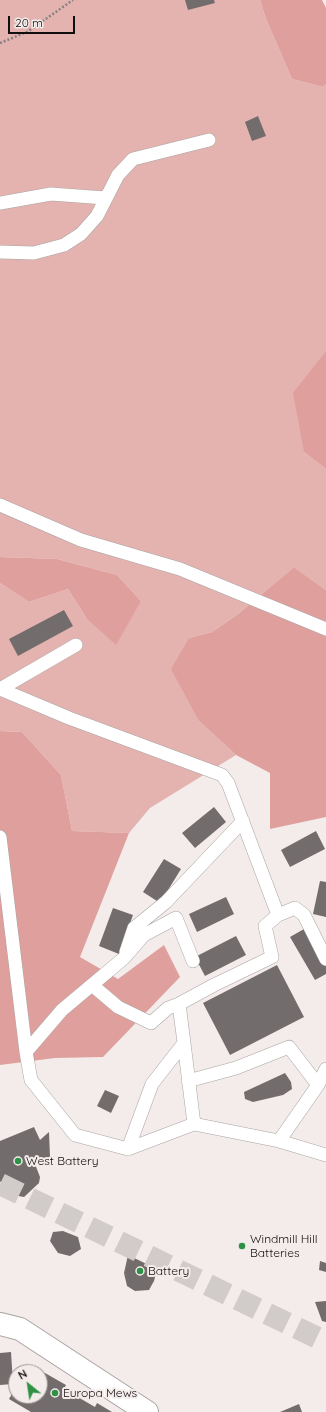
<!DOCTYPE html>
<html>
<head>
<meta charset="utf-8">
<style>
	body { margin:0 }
	#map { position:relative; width:326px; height:1412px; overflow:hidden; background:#f3eceb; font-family:Quicksand,sans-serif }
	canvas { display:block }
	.north { position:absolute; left:8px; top:1364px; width:40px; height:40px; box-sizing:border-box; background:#f3eceb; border:1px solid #999393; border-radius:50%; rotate:330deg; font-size:11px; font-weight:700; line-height:16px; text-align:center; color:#110e0e }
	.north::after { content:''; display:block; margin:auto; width:14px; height:18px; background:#2f9145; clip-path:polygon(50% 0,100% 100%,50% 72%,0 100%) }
	.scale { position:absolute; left:8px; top:16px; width:67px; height:18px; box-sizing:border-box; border:2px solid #110e0e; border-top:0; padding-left:5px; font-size:12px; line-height:14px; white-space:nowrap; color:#110e0e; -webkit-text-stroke:3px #f3eceb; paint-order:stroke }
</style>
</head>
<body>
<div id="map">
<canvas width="326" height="1412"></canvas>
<div class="north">N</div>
<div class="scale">20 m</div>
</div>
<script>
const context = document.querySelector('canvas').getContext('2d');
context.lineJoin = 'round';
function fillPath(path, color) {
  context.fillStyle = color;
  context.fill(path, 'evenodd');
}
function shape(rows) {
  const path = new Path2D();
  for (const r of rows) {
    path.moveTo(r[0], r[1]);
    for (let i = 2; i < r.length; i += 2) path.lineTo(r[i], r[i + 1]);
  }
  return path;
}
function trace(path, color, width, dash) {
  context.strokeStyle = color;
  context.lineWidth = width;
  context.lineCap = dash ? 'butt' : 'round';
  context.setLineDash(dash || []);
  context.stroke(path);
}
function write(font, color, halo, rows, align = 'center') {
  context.font = font + ' Quicksand,sans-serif';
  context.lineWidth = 4;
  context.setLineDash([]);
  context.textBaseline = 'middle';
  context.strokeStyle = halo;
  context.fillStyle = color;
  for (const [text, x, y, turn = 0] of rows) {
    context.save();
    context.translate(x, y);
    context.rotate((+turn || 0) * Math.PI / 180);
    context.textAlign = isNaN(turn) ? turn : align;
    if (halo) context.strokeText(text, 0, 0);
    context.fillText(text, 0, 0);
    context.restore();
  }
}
fillPath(shape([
	[0,0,260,0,266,19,292,79,323,87,326,84,326,351,319,361,304,452,326,469,326,590,294,567,238,614,212,632,189,638,199,721,236,755,150,808,129,833,72,831,61,775,22,732,0,731,0,583,29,602,68,589,87,619,141,601,117,575,57,559,0,557]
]), '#e4b3b0');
fillPath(shape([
	[260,0,322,0,326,8,326,84,323,87,292,79,266,19],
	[326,351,326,469,304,452,293,393],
	[0,557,57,559,117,575,141,601,116,645,87,619,68,589,29,602,0,583],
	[294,567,326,590,326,817,270,829,270,773,236,755,199,721,171,669,189,638,212,632,238,614],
	[0,731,22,732,61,775,72,831,129,833,80,957,118,979,164,945,180,977,103,1057,55,1058,0,1065]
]), '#dfa09d');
fillPath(shape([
	[185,0,214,0,215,3,188,10],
	[258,116,266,136,252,141,245,122],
	[64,610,73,626,18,656,9,639],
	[214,807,226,822,195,848,182,833],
	[316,831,325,849,290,867,281,850],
	[164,859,181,869,160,903,143,892],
	[320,881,326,882,326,917,313,914],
	[226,897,234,914,197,932,189,914],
	[113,908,133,915,119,954,99,946],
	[304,929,326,966,326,974,315,980,290,937],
	[236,936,246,955,205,976,195,957],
	[277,965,304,1017,230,1055,203,1003],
	[285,1073,291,1082,292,1089,283,1095,253,1102,245,1099,244,1092],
	[105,1090,119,1096,111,1113,97,1106],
	[34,1127,40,1140,49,1132,50,1157,35,1164,40,1177,39,1183,24,1197,13,1195,5,1190,0,1181,0,1141],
	[63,1231,78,1237,81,1249,70,1256,58,1253,50,1241,53,1232],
	[128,1255,157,1269,154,1281,149,1290,135,1291,127,1286,124,1273],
	[320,1261,326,1263,326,1272,319,1270],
	[326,1301,326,1322,322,1321,315,1302],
	[11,1352,13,1384,0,1385,0,1353],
	[45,1373,66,1385,64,1389,95,1407,97,1403,112,1412,31,1412,9,1399,16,1387,16,1396,40,1396,40,1375,43,1377],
	[299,1404,302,1412,280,1412]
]), '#736c6c');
trace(shape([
	[0,1184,326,1342]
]), '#d1cbca', 22, [22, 11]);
const service = shape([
	[0,203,51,194,105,198],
	[0,252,34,253,64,245,81,234,97,216,118,175,133,159,209,140],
	[0,505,81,540,180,569,326,629],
	[0,689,69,718,222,775,228,783,278,915,265,926,272,957,214,985,179,1004,184,1043],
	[0,689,76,645],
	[0,837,26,1052,31,1080,75,1135,128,1149,194,1124,184,1043,152,1084,128,1149],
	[278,915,295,908,304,915,326,959],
	[126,952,134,928,166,902,243,821],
	[92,985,118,1007,151,1023,168,1008,179,1004],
	[26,1052,62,1010,124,958,144,935,176,918,193,961],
	[188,1081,236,1068,289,1047,318,1085],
	[194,1124,279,1141,318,1085,326,1069],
	[279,1141,326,1155]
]);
const minor = shape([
	[0,1324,20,1329,147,1412]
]);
trace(service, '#aaa4a3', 14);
trace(minor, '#aaa4a3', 24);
trace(shape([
	[0,43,27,32,73,0]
]), '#878282', 2.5, [2, 2]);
trace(service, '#fff', 13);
trace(minor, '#fff', 22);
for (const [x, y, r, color] of [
	[18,1161,4,"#2f9145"],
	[242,1246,4,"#2f9145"],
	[140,1271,4,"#2f9145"],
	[55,1393,4,"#2f9145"]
]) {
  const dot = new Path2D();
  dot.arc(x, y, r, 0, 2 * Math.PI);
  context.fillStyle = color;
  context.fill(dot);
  trace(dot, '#f3eceb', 1.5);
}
write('12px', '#110e0e', '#f3eceb', [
	["West Battery",26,1161],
	["Windmill Hill",250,1239],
	["Batteries",250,1253],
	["Battery",148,1271],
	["Europa Mews",63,1393]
], 'left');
</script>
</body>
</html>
